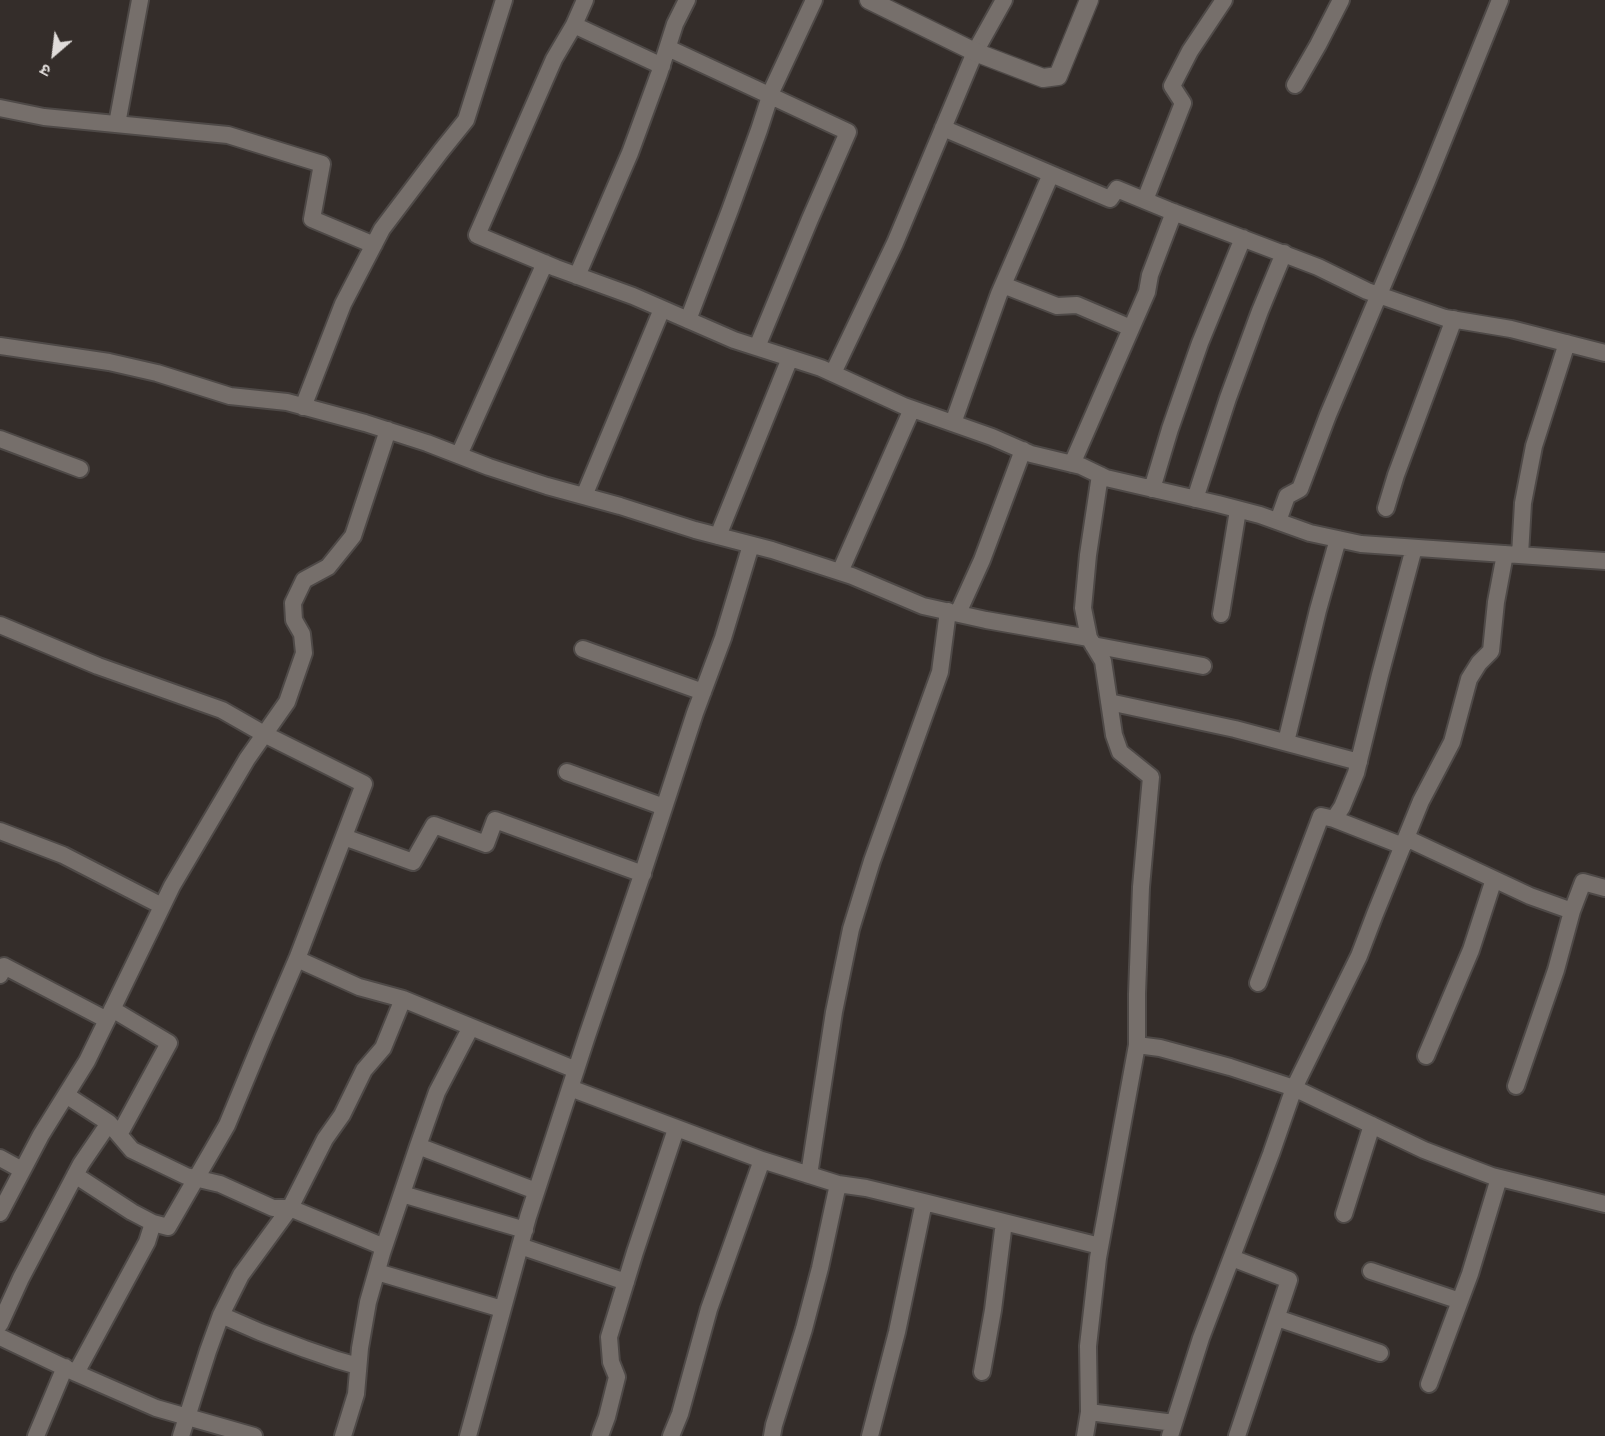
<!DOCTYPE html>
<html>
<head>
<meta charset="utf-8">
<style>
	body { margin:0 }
	#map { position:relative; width:1605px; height:1436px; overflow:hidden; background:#342d2a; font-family:Spectral,"Noto Sans Devanagari",serif }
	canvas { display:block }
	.north { position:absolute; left:24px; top:24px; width:60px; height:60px; -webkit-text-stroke:4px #342d2a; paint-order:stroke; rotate:208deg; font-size:16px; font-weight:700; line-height:24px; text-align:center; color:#e0dcda }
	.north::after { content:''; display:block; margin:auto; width:21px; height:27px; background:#e0dcda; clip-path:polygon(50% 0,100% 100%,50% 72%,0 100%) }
</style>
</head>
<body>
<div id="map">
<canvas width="1605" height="1436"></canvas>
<div class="north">उ</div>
</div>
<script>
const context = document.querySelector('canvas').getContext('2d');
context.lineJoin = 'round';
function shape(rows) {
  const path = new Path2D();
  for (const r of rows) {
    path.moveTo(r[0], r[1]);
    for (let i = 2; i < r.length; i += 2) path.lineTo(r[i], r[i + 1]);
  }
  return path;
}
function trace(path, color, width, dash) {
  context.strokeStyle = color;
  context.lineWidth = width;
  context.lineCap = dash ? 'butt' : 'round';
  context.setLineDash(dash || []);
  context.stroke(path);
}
const minor = shape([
	[585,0,574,25,554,59,477,235,556,268,633,296,734,340,821,368,904,406,992,437,1031,454,1081,466,1106,478,1218,504,1260,515,1310,533,1361,544,1605,561],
	[574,25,662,66],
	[668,48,848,132,810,219,757,347],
	[1295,85,1318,45,1341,0],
	[0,108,44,117,228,135,322,164,312,219,374,245],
	[117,124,140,0],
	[943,128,1051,174,999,294,953,423],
	[1051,174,1110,199,1117,189,1168,210,1318,267,1367,291,1445,318,1511,329,1605,353],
	[1145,200,1183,103,1172,86,1190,51,1224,0],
	[577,276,630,153,659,74,675,24,687,0],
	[1003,285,1057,306,1077,305,1131,328],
	[688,320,730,210,759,130,772,90,814,0],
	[0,346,109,362,157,373,230,396,287,402,365,423,427,443,489,467,547,486,620,506,695,530,772,550,852,576,923,606,986,620,1089,638],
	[833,373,895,243,975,52,1004,0],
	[303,407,343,304,382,229,441,151,466,120,504,0],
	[0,439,80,469],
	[459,455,545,263],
	[1072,464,1147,292,1150,275,1174,212],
	[1152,489,1170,429,1200,343,1243,238],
	[584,496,662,309],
	[1195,499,1228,398,1260,311,1284,253],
	[1386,508,1396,475,1454,319],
	[1278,521,1287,496,1300,489,1328,415,1427,181,1500,0],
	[718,536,790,358],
	[1520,555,1523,503,1534,446,1567,343],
	[840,572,912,409],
	[958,613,982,560,1023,450],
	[1221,614,1238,510],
	[0,625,98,666,222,710,264,734,364,784,297,959,263,1038,227,1125,168,1227,153,1223,132,1212,75,1175],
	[1093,645,1203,666],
	[583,649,703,692],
	[1109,702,1235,729,1359,762],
	[1286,742,1318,610,1338,539],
	[567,772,664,807],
	[0,831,63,855,162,906],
	[344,837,413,862,434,825,486,844,495,820,643,874],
	[1406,838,1530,896,1572,911,1556,970,1516,1086],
	[1403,846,1334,819,1342,807,1356,773,1380,675,1414,548],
	[1572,911,1583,882,1605,888],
	[297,959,359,987,403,999,576,1070],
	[0,975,4,966,107,1020],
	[1258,983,1321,816,1334,819],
	[112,1009,169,1043,119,1135],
	[1137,1045,1160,1048,1230,1067,1294,1088,1424,1150,1492,1176,1605,1204],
	[1426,1056,1471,950,1494,879],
	[570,1088,762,1160,838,1184,866,1188,924,1202,1100,1246],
	[109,1123,132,1150,186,1176,220,1184,273,1208,290,1208,384,1247],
	[418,1146,536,1191],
	[0,1158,22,1170],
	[809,1175,834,1012,851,929,872,861,940,672,948,611],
	[402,1194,525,1230],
	[0,1213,41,1135,87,1061,172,886,247,759,287,702,304,653,302,634,294,620,293,603,304,580,328,567,353,536,388,430],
	[1344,1214,1372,1125],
	[520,1246,626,1282],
	[1232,1258,1289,1280,1237,1436],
	[1371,1271,1460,1301],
	[377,1272,502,1309],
	[221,1315,260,1332,305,1349,337,1360,358,1366],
	[1277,1318,1380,1353],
	[0,1324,21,1278,81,1164,109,1123,66,1095],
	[0,1337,76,1373,156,1408,254,1436],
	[982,1372,993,1310,1004,1222],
	[76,1373,147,1242,153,1223],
	[1429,1384,1470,1274,1499,1178],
	[1089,1412,1174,1423],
	[36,1436,65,1367],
	[181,1436,208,1351,221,1315,241,1275,290,1208,325,1139,342,1115,364,1070,383,1048,403,999],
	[343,1436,356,1394,360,1348,368,1302,382,1253,418,1146,437,1092,471,1027],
	[468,1436,528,1217,587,1036,644,869,695,713,723,638,751,545],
	[600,1436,607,1417,617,1377,611,1362,609,1337,635,1252,676,1129],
	[671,1436,680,1414,709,1309,762,1160],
	[772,1436,774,1425,804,1329,820,1268,838,1184],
	[870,1436,897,1332,924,1202],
	[1085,1436,1089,1412,1088,1346,1098,1258,1137,1045,1137,994,1141,887,1151,777,1120,752,1114,735,1103,661,1089,638,1083,608,1088,555,1100,475],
	[1170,1436,1201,1338,1271,1154,1294,1088,1359,956,1375,914,1421,801,1452,742,1469,679,1479,663,1491,651,1496,602,1505,554]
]);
const tertiary = shape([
	[869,0,975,52,1043,78,1058,76,1089,0]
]);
trace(minor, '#4e4947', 20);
trace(tertiary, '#4e4947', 21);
trace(minor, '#766f6b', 16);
trace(tertiary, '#766f6b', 18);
</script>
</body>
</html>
